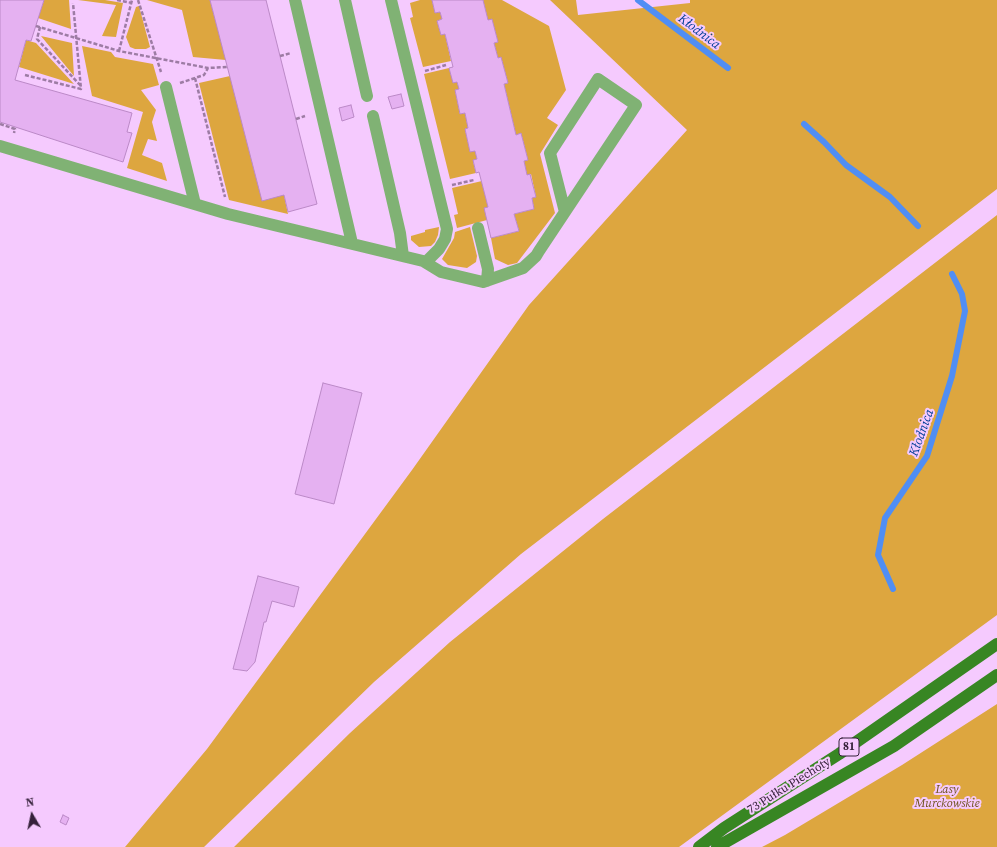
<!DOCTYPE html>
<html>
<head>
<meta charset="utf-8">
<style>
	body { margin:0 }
	#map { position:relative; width:997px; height:847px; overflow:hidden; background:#f5cafe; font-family:"Source Serif 4",serif }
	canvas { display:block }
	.north { position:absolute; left:12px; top:795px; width:40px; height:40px; -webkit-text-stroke:3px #f5cafe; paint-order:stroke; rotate:351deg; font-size:11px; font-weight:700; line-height:16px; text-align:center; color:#35213a }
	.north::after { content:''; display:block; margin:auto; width:14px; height:18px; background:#35213a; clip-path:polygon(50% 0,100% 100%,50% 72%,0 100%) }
</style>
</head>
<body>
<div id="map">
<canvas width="997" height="847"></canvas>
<div class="north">N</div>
</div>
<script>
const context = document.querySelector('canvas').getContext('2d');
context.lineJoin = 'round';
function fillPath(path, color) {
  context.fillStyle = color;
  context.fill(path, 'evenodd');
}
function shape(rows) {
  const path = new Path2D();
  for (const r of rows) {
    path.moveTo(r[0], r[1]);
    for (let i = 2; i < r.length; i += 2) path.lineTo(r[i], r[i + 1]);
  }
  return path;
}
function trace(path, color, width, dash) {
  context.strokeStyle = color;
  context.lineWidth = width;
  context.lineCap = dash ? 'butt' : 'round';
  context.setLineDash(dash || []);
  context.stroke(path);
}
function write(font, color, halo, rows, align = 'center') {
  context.font = font + ' "Source Serif 4",serif';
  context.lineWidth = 4;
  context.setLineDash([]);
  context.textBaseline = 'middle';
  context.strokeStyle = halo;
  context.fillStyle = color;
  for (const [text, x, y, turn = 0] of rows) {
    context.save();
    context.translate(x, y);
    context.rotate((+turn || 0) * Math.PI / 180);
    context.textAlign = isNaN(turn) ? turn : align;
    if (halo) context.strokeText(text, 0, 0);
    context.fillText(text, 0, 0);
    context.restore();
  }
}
fillPath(shape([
	[44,0,69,0,71,29,38,18],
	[78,0,105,0,123,3,116,37,102,36,116,5],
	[147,0,210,0,226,60,193,57,182,10],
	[420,0,432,0,435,13,440,12,442,19,437,21,441,35,445,34,451,61,423,67,410,18,413,17,410,3],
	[483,0,502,0,549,26,566,90,547,118,558,125,540,154,555,213,517,263,508,265,495,259,491,238,519,231,514,214,534,209,532,198,536,197,531,174,527,175,524,161,528,160,521,133,516,135,504,84,508,83,501,57,498,58,494,43,498,42,492,20,488,20],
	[550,0,576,0,578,15,690,3,690,0,997,0,997,189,521,554,374,682,204,847,125,847,207,749,412,470,529,305,687,130],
	[139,6,150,47,146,49,135,49,130,47,126,37,136,7],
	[41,36,72,43,74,76],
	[26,40,36,43,74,84,19,67],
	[82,46,111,52,115,57,153,64,159,85,141,90,156,110,152,122,157,141,148,139,142,155,162,163,167,181,127,168,143,112,92,96],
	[449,68,453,82,457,82,459,89,455,90,460,114,465,113,468,128,465,129,470,151,475,151,477,159,473,161,476,173,450,179,424,74],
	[230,76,284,195,288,214,229,200,199,83],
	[482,181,488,207,487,220,457,228,454,215,458,214,452,188],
	[997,215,997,615,679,847,234,847,350,733,450,642,603,519],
	[439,227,438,235,435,242,431,246,419,247,411,240,411,236,425,232,425,230],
	[470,227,477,256,476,262,467,268,448,265,442,259,454,238,455,232],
	[997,704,997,847,762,847,785,835,902,765]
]), '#dda63f');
trace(shape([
	[638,0,728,68],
	[804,124,824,142,846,165,890,197,918,226],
	[893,589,878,555,885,518,927,456,952,376,965,311,962,294,952,274]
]), '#508ef4', 6);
const building = shape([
	[0,0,44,0,31,41,26,40,15,80,132,113,127,132,132,133,123,162,0,122,0,0],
	[210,0,266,0,317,204,288,212,284,195,262,201,210,0],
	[432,0,483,0,488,20,492,19,498,42,494,43,498,58,501,57,508,83,504,84,516,135,521,133,528,160,524,161,527,175,530,174,536,197,532,198,534,209,514,214,519,231,491,238,484,208,488,207,479,172,476,173,473,160,477,159,475,151,470,152,465,129,468,128,465,113,460,114,455,90,459,89,457,82,453,83,449,68,453,67,445,34,441,35,437,21,442,19,440,12,435,13,432,0],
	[401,94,404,106,392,109,388,97,401,94],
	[351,105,354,117,342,121,339,108,351,105],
	[323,383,362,393,334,504,295,494,323,383],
	[258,576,299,587,294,607,272,601,266,622,264,622,255,662,247,671,233,669,258,576],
	[63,815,69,818,66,825,60,822,63,815]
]);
fillPath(building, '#e5b1f1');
trace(building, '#bb89c7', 1);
trace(shape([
	[117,0,132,3],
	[138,0,161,72],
	[36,26,119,51,208,68,227,67],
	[40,27,37,39,81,86],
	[119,51,132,0],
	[280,56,291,53],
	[425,71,446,65],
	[25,75,81,89,73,3],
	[195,78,225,197],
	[180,83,204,75,208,68],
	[296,119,305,116],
	[0,124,15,129,14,133],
	[452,185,474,180]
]), '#9d7ca4', 2.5, [4, 2]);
trace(shape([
	[295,0,352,243],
	[345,0,367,96],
	[391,0,447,229,445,239,439,249,426,262],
	[166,87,195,204],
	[373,116,400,233,403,256],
	[0,146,228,214,423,261,441,272,483,282,523,268,536,256,539,251,636,105,598,79,550,153,565,212],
	[478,228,488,269,487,281]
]), '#80b274', 12);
trace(shape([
	[699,847,724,828,839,754,997,644],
	[717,847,894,746,997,675]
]), '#388623', 12);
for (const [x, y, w] of [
	[849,747,20]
]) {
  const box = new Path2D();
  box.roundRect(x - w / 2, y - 9, w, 18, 3);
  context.fillStyle = '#f5cafe';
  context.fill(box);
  trace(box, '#35213a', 1);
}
write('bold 11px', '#35213a', null, [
	["81",849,747]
]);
write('12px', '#35213a', '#f5cafe', [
	["73 Pułku Piechoty",789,786,-32]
]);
write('italic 12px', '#6f521e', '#f5cafe', [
	["Lasy",947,790],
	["Murckowskie",947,804]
]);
write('italic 13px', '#033f98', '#f5cafe', [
	["Kłodnica",699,32,37],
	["Kłodnica",922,433,-70]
]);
</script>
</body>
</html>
